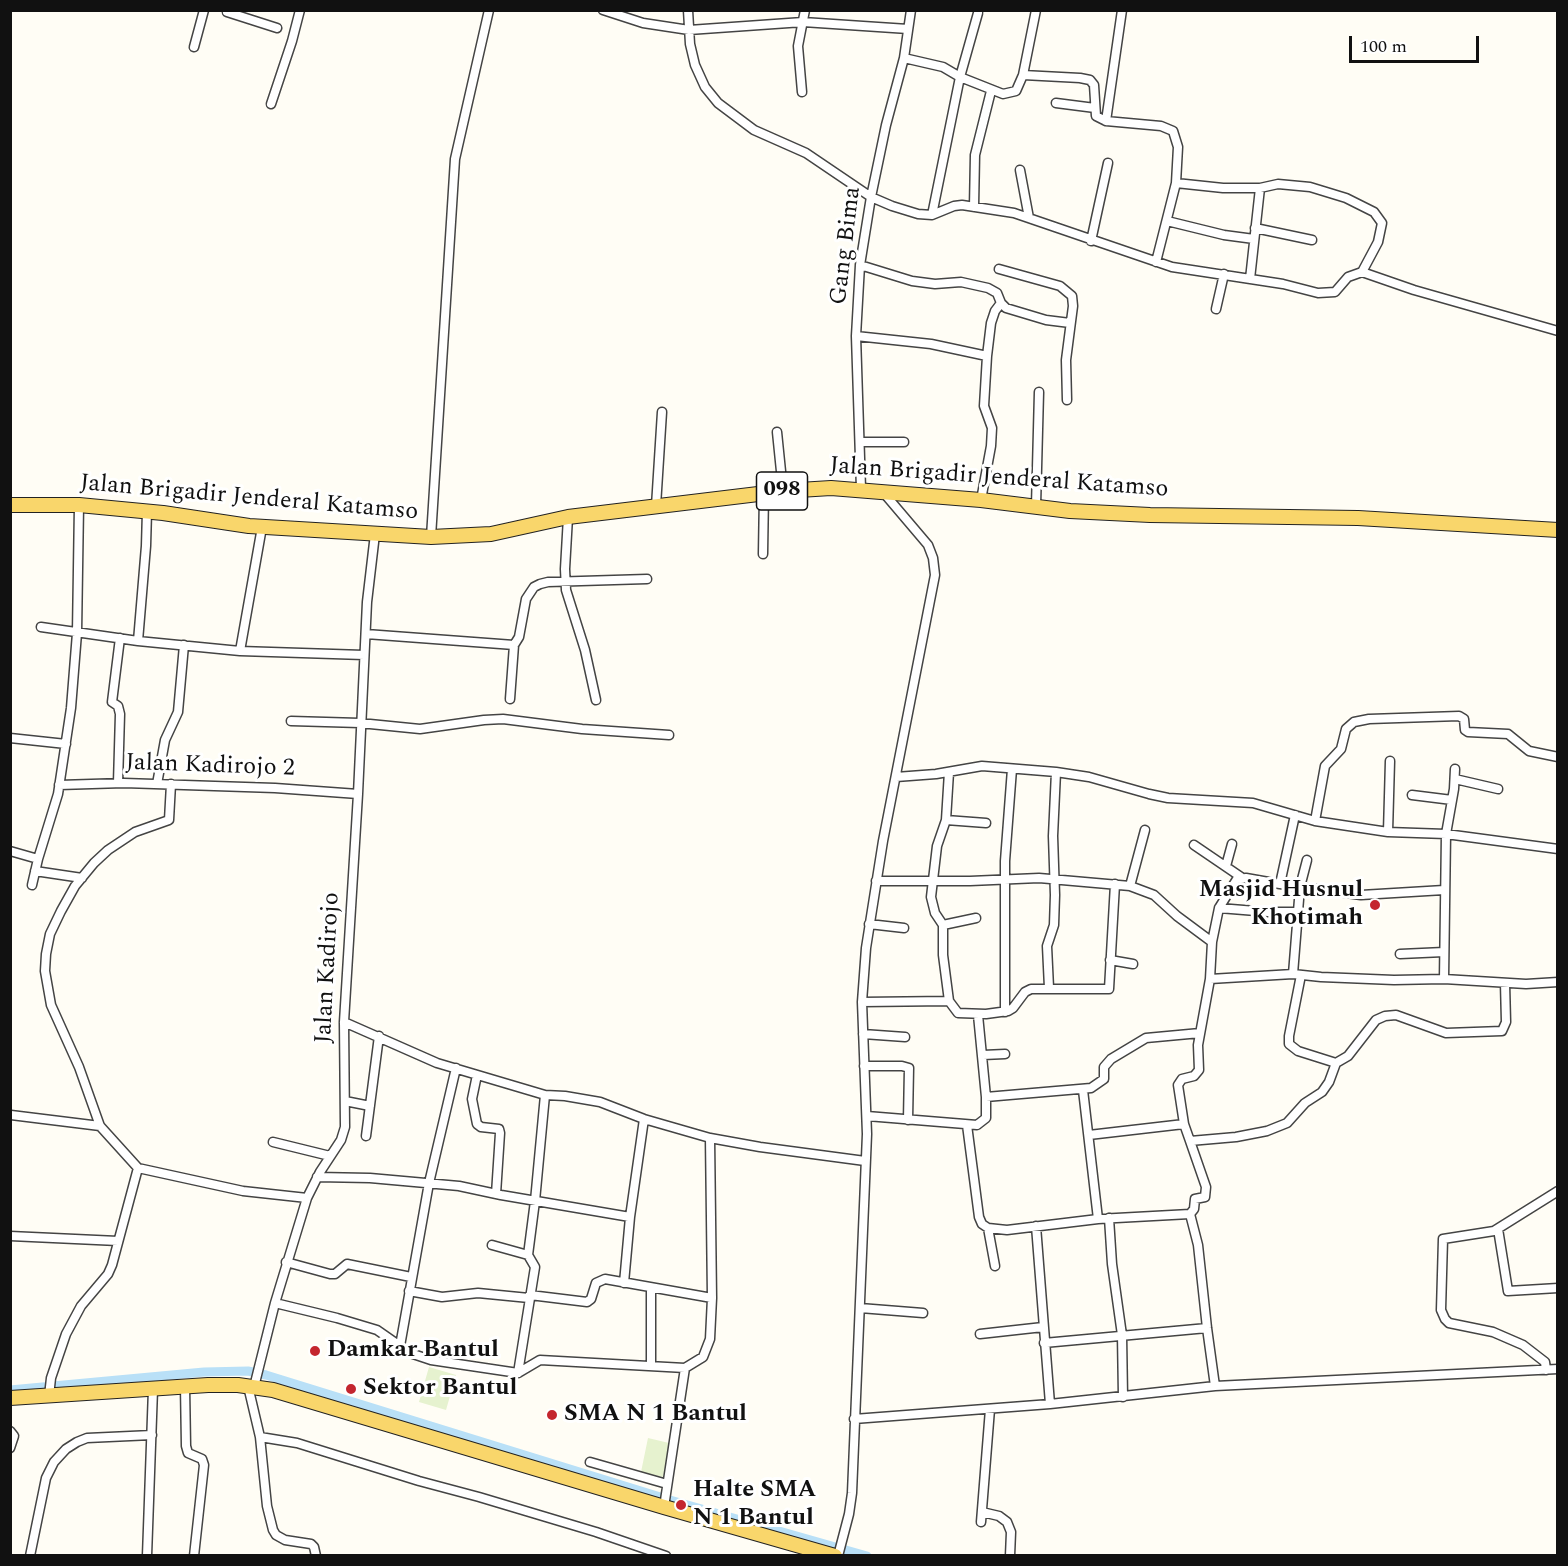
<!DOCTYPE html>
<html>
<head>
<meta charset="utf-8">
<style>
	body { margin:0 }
	#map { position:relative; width:1568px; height:1566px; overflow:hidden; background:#fffdf5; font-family:Spectral,serif }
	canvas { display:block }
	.frame { position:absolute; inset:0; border:12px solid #111; pointer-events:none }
	.scale { position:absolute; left:1349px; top:36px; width:130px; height:27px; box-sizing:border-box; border:3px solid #111; border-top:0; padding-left:8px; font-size:18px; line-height:21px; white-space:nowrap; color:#111; -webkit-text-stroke:4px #fff; paint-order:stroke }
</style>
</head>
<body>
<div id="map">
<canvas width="1568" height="1566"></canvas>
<div class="frame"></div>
<div class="scale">100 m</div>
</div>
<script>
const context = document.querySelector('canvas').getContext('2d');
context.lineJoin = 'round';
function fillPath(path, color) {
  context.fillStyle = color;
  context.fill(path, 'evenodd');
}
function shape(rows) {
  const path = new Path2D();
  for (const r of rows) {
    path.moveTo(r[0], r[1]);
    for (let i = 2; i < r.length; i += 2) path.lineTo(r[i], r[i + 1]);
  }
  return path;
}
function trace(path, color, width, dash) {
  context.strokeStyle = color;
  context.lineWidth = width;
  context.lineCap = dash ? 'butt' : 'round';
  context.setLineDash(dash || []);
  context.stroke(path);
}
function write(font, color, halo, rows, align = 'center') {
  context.font = font + ' Spectral,serif';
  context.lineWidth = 6;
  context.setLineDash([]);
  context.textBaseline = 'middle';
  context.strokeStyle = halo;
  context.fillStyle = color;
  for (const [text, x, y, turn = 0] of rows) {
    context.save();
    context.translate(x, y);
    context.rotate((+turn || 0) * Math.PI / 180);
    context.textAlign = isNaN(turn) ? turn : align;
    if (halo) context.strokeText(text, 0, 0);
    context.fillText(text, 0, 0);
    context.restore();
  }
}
fillPath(shape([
	[429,1367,456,1375,446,1410,419,1402],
	[648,1438,669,1443,663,1477,641,1472]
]), '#e6f2cf');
trace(shape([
	[10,1390,204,1372,248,1371,266,1375,670,1500,867,1556]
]), '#b9e0f7', 9);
const minor = shape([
	[603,10,643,23,689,30,803,22,908,29],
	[688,10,690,44,695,65,705,87,718,103,754,130,806,153,871,197,892,206,918,214,932,215,954,206,962,205,1014,213,1172,267,1283,284,1318,293,1335,292,1348,277,1362,272],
	[1122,10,1106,121,1161,126,1173,131,1178,147,1176,183,1223,188,1260,188,1278,184,1310,187,1346,198,1374,212,1382,223,1378,242,1362,272,1414,290,1558,331],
	[227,12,277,28],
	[194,47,204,10],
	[904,58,943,67,960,77,978,13],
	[1023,75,1080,78,1090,80,1094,85,1096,116,1106,121],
	[802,92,798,46,805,10],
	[1056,103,1095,108],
	[271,104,292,41,300,10],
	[1020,170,1029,218],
	[974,207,975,155,991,91],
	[932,215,960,77,1003,94,1016,91,1023,75,1036,10],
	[1167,221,1224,235,1254,239],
	[1255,228,1312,240],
	[1091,241,1108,163],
	[1156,262,1176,183],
	[860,265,912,281,935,284,961,282,988,288,997,293,1001,303,1006,308,1046,320,1070,323],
	[999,269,1060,286,1072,296,1073,306,1066,360,1067,400],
	[1250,279,1260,188],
	[1216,309,1224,274],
	[856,336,931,344,987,356],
	[777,432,783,491],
	[860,442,904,442],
	[861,489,856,336,860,265,871,197,886,125,904,58,911,10],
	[981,500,991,446,992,428,984,406,987,356,991,323,995,311,1001,303],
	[656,506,662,412],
	[1036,506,1039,392],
	[568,517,565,569,566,590,585,650,596,700],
	[431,537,455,159,489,10],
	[763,554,764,493],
	[41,627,138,641,240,651,262,527],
	[366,634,514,645,519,637,526,599,534,587,540,584,548,582,647,579],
	[138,641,146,546,147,511],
	[240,651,364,655],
	[510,699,514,645],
	[291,721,360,723,420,729,484,720,503,719,582,729,669,735],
	[10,738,66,744],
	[949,772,946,820,937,846,931,897,935,913,943,925,943,955,949,1001,958,1013,986,1014,1008,1011,1013,1008,1025,992,1031,989,1109,989,1115,884],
	[896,777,936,774,982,766,1056,772,1089,777,1149,794,1168,798,1253,803,1315,821,1388,832,1446,834,1558,849],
	[1455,779,1498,789],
	[118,783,120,714,118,706,112,702,120,638],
	[157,784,165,740,178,712,184,645],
	[59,785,124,783,275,788,358,794],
	[1412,795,1452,800],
	[946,820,986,823],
	[1315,821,1325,766,1341,749,1346,729,1354,722,1369,719,1459,716,1464,719,1465,730,1468,732,1508,734,1529,751,1558,757],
	[1388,832,1390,761],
	[1194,845,1241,877],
	[10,851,38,859],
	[1226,866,1232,844],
	[35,871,82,878],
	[876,881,970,881,1039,878,1130,886,1154,895,1177,916,1212,942,1210,979,1198,1045,1199,1070,1194,1076,1182,1079,1178,1085,1184,1124],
	[1280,884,1361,895,1444,890],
	[32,885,38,859,58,794,71,708,77,633,79,505],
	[1130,886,1145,830],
	[1219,908,1268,912,1298,912],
	[869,924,904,928],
	[943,925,976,918],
	[1212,942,1219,908,1237,879,1246,878,1280,884,1295,815],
	[1400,954,1444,952],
	[1110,960,1133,964],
	[1293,974,1300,887,1307,860],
	[1301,975,1289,1036,1289,1044,1298,1051,1336,1063],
	[1210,979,1293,974,1321,977,1394,980,1444,979,1526,984,1558,982],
	[1444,979,1446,834,1454,789,1455,769],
	[1049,988,1047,946,1054,925,1055,895,1053,836,1056,772],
	[862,1002,949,1001],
	[1005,1012,1005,861,1012,769],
	[978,1015,986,1097],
	[344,1022,437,1063,545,1095,565,1096,600,1102,644,1119,710,1138,760,1147,865,1161],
	[863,1034,905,1037],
	[983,1055,1005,1054],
	[864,1066,902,1066,909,1068,908,1120],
	[477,1075,472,1099,477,1124,481,1127,499,1129,500,1133,496,1194],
	[1083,1090,1098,1219],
	[345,1101,370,1106],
	[11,1115,100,1126],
	[867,1116,977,1125,986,1118,986,1097,1091,1088,1104,1079,1104,1067,1111,1059,1146,1038,1200,1033],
	[967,1125,979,1217,982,1224,988,1228,1007,1230,1098,1219,1190,1214],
	[1089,1135,1184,1124,1190,1141],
	[366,1136,379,1036],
	[273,1142,330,1156],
	[138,1168,100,1126,79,1067,51,1005,45,971,46,954,50,934,61,911,75,886,94,863,108,850,135,832,169,820,171,784],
	[317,1177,370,1178,459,1186,501,1195,630,1217],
	[1109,1218,1112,1264,1122,1335,1123,1397],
	[1036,1226,1050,1404],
	[988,1228,995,1266],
	[1498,1229,1508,1291,1558,1288],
	[10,1236,118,1241],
	[492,1245,528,1255],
	[286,1262,330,1274,335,1274,347,1264,411,1277],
	[624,1283,630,1217,644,1119],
	[409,1291,442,1297,478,1293,529,1298],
	[530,1295,587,1302,591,1299,596,1283,605,1279,712,1298],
	[275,1303,337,1318,377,1330,410,1353,431,1360,518,1373,540,1360,685,1368,703,1357,710,1339,712,1298,710,1138],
	[860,1308,923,1313],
	[980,1334,1043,1327],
	[1044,1343,1207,1328],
	[400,1346,429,1183,456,1068],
	[651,1366,651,1288],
	[1546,1370,1545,1362,1523,1345,1493,1332,1449,1323,1445,1319,1441,1310,1443,1239,1494,1231,1558,1191],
	[518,1373,535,1267,528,1255,535,1201,545,1095],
	[185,1386,186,1446,188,1453,202,1459,204,1465,194,1556],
	[248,1386,260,1437],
	[1215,1386,1207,1328,1198,1245,1190,1214,1194,1209,1195,1199,1205,1197,1206,1187,1190,1141,1236,1137,1267,1131,1287,1123,1305,1103,1322,1092,1329,1082,1336,1063,1348,1056,1376,1020,1385,1016,1396,1015,1446,1033,1502,1031,1506,1022,1505,983],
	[254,1387,275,1303,307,1198,320,1172,341,1140,345,1127,344,1022,358,794,367,602,375,534],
	[49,1396,51,1378,66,1334,81,1306,108,1274,112,1265,138,1168,243,1191,307,1198],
	[854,1419,1050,1404,1215,1386,1558,1369],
	[10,1431,14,1436,10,1448],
	[590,1462,667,1484],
	[664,1507,685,1368],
	[982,1512,999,1516,1007,1522,1011,1532,1010,1556],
	[981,1522,990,1409],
	[30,1556,46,1478,54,1462,66,1449,77,1442,87,1438,152,1435],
	[147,1556,153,1389],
	[316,1556,314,1547,311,1544,285,1540,276,1535,273,1530,267,1506,260,1437,297,1443,419,1481,479,1497,596,1532,666,1556],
	[838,1556,849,1514,852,1493,867,1134,862,1002,866,948,883,841,935,575,933,558,928,545,883,492]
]);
const primary = shape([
	[10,505,79,505,163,513,249,526,431,537,491,534,568,517,783,491,831,488,981,500,1070,511,1150,515,1358,518,1558,530],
	[10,1398,208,1385,238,1385,273,1390,664,1507,835,1556]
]);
trace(minor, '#444', 11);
trace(primary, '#222', 16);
trace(minor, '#fff', 8);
trace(primary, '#f9d66b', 14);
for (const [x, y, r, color] of [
	[1375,905,6,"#c4262e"],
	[315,1351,6,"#c4262e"],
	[351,1389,6,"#c4262e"],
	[552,1415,6,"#c4262e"],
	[681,1505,6,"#c4262e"]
]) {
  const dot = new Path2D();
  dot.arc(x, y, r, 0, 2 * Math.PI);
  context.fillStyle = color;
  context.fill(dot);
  trace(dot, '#fff', 2);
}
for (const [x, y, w] of [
	[782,491,51]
]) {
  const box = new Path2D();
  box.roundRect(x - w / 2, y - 19, w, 38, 4.5);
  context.fillStyle = '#fff';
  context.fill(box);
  trace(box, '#111', 1.5);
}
write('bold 22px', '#111', null, [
	["098",782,491]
]);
write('24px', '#111', '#fff', [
	["Gang Bima",847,246,-83],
	["Jalan Brigadir Jenderal Katamso",999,479,4],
	["Jalan Brigadir Jenderal Katamso",249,499,5],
	["Jalan Kadirojo 2",210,767,2],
	["Jalan Kadirojo",329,968,-87]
]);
write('bold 24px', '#111', '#fff', [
	["Masjid Husnul",1363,891,"right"],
	["Khotimah",1363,919,"right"],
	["Damkar Bantul",327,1351],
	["Sektor Bantul",363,1389],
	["SMA N 1 Bantul",564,1415],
	["Halte SMA",693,1491],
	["N 1 Bantul",693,1519]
], 'left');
</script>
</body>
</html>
